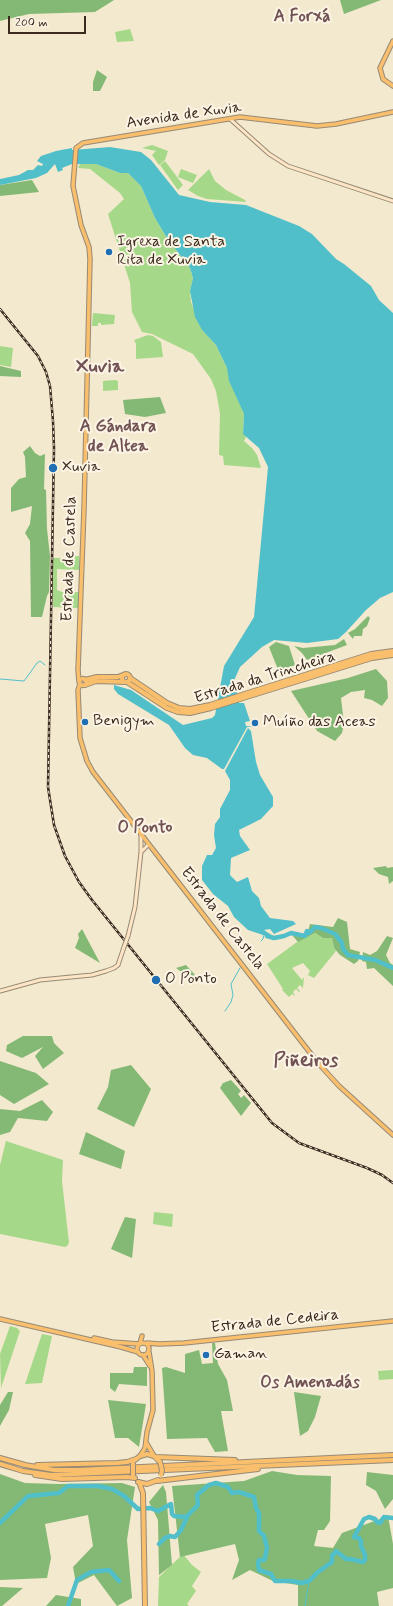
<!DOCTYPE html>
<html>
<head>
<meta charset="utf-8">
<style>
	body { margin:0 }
	#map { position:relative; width:393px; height:1606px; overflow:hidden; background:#f3e9ce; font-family:Mynerve,sans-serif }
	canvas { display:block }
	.scale { position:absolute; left:8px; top:16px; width:78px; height:18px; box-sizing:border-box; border:2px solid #3b2a1e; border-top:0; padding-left:5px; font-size:12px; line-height:14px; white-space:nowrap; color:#3b2a1e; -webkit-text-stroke:3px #fcf5e5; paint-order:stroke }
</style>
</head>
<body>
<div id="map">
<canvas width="393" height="1606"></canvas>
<div class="scale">200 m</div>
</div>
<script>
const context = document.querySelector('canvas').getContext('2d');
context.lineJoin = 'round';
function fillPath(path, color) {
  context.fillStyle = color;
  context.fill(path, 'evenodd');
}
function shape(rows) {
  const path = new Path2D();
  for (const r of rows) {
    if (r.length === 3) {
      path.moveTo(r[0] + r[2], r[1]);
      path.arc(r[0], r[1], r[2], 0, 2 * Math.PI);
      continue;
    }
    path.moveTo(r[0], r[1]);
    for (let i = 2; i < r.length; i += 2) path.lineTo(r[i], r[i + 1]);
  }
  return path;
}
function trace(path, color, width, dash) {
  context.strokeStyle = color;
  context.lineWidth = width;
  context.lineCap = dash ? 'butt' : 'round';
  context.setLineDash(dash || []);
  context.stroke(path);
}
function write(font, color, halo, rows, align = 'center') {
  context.font = font + ' Mynerve,sans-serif';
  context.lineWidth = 4;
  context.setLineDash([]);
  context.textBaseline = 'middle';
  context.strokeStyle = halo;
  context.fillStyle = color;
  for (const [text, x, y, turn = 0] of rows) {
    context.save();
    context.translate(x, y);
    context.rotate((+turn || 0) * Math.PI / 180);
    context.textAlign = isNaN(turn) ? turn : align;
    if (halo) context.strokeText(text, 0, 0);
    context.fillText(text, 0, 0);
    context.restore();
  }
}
fillPath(shape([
	[130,29,134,41,117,42,115,32],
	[152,145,168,151,165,160,159,165,152,155,156,151,142,148],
	[165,161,183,185,178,190,160,165],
	[80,164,96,164,120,173,128,173,141,186,155,218,167,238,190,268,193,278,190,291,191,302,202,330,216,345,227,368,230,381,244,414,243,433,246,437,244,441,252,448,257,455,261,468,224,465,223,456,219,455,220,414,216,391,211,379,193,354,152,334,142,332,132,312,130,283,108,214,124,199,120,193,90,169,78,168],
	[181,169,197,175,193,183,178,177],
	[209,169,215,181,226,190,245,200,246,202,207,199,198,196,188,190],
	[93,313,115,315,114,324,101,325,101,323,98,323,98,326,92,326],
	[148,335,153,336,161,342,163,357,136,359,136,344,134,340],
	[0,346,13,348,11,367,0,365],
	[115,380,118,381,118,390,103,391,103,381],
	[75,556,79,556,79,570,57,569,57,590,62,592,78,592,78,608,53,607,53,558,74,558],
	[315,933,323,938,332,938,334,948,336,951,314,978,308,975,310,971,303,963,292,968,302,980,304,977,303,988,300,985,297,988,300,991,299,992,296,989,293,992,295,996,292,994,289,997,282,990,283,989,267,964,297,942],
	[6,1141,63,1160,62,1181,69,1243,67,1246,65,1247,0,1234,0,1165],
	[154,1212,173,1214,172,1227,153,1224],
	[10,1326,17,1328,20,1331,1,1388,0,1354],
	[42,1334,52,1336,42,1383,25,1384],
	[393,1370,393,1379,379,1380,378,1371],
	[183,1554,192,1565,201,1572,192,1586,196,1591,187,1604,189,1606,158,1606,159,1577]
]), '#a5d989');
fillPath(shape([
	[0,0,114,0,95,12,29,14,0,21],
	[340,0,381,0,344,14],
	[97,70,107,77,100,91,93,91,93,82],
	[32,180,39,192,0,196,0,185],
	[0,366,21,371,21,377,0,376],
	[160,397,166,413,145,417,125,414,123,400],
	[30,446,35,453,40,456,45,454,44,489,46,490,47,529,50,556,49,592,47,596,42,617,31,617,30,541,25,533,30,524,32,506,11,512,11,488,19,479,26,477,25,457,23,452],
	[368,616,370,618,367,626,363,629,362,636,354,636,353,639,348,633,355,629],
	[344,639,347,645,307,660,302,653,294,646,303,648,335,645],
	[276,642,289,646,295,665,279,672,269,647],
	[376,669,387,681,388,698,382,706,372,700,364,698,365,690,351,692,341,698,344,724,342,733,335,741,317,731,291,691,348,678],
	[386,866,387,868,393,867,393,881,389,884,388,877,379,874,373,868],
	[338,918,347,922,350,949,360,952,358,961,354,964,340,955,334,948,332,938,323,938,315,933,298,942,292,935,303,937,307,935,310,924,333,927],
	[82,929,100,963,75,948,79,938,78,934],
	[387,936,393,938,386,955,390,963,393,965,393,986,374,968,367,969,366,962,362,961,363,952,370,955,377,951],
	[186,965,196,976,191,979,176,968],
	[23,1036,52,1036,54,1043,64,1053,43,1069,35,1056,43,1047,22,1058,6,1051,7,1045],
	[0,1061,36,1073,49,1084,14,1104,0,1095],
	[131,1065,151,1089,134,1127,97,1109,108,1087,111,1070],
	[231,1080,241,1091,238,1094,241,1098,244,1095,251,1103,241,1116,220,1088,223,1083],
	[42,1100,53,1112,47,1121,18,1118,10,1132,0,1135,0,1109,20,1111],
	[86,1132,125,1151,121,1169,79,1154],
	[125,1217,136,1219,132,1258,111,1249],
	[212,1343,215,1343,218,1364,227,1380,233,1411,221,1411,228,1451,215,1452,207,1438,167,1439,162,1368,166,1367,185,1373,185,1354,199,1350,202,1364,213,1363],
	[134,1367,147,1367,147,1386,119,1384,115,1392,110,1388,110,1373,133,1373],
	[8,1392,13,1392,9,1410,0,1426,0,1405],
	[294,1392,321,1396,315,1417,308,1431,300,1436],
	[108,1400,146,1404,139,1447,128,1438,115,1438],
	[272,1471,297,1475,331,1476,330,1521,324,1530,318,1530,314,1546,333,1548,342,1533,388,1516,393,1544,393,1588,377,1592,379,1606,298,1606,298,1585,273,1581,250,1570,232,1580,239,1560,235,1544,180,1557,172,1486,244,1481],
	[367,1472,393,1475,393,1499,385,1509,376,1491,366,1485],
	[0,1474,25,1483,58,1484,122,1483,135,1487,127,1540,132,1598,117,1606,94,1575,76,1584,73,1567,93,1546,88,1515,45,1524,51,1558,47,1578,0,1580],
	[163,1485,166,1492,172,1565,159,1575,158,1520,149,1502],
	[0,1587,23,1588,2,1606,0,1606],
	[56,1595,81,1599,81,1606,46,1606]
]), '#84b975');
fillPath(shape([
	[110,147,141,152,151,160,179,195,210,202,246,205,299,226,312,234,336,259,344,264,371,286,379,300,393,313,393,592,380,598,366,610,346,632,338,639,307,643,274,640,262,647,240,667,233,683,237,691,239,703,244,703,250,721,245,722,246,726,253,726,247,727,224,769,222,769,207,758,193,755,185,748,169,725,118,694,114,689,114,685,131,690,183,725,212,718,215,715,224,666,254,617,268,467,259,448,243,434,244,414,229,381,227,368,216,345,202,330,195,317,190,291,193,278,190,268,167,238,155,218,141,186,128,173,120,173,96,164,72,164,62,168,63,170,58,172,55,164,47,173,36,178,0,185,0,179,19,175,28,170,33,170,38,165,42,166,43,164,37,161,41,156,56,151,72,148,72,150],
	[248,728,251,731,256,762,260,775,273,797,273,806,261,819,239,830,240,836,250,850,231,858,230,875,237,882,248,877,252,891,259,898,261,906,270,918,293,921,296,924,274,934,270,929,264,930,273,936,272,938,248,930,234,917,228,906,213,894,202,880,202,866,207,855,212,855,216,848,214,835,215,824,220,817,220,809,230,790,230,780,225,771]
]), '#51bfc9');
trace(shape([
	[0,679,24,681,37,663,40,661,45,665],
	[261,941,263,939,264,935],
	[225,1011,231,1002,233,995,231,984,240,968],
	[305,1606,309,1581]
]), '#51bfc9', 1);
trace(shape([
	[267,936,274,938,284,936,291,933,305,936,307,931,309,933,315,927,321,928,335,934,342,943,343,949,348,955,375,960,393,968],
	[0,1523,28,1496,59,1493,68,1486,98,1486,112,1489,124,1496,138,1509,150,1508,158,1511,171,1504,172,1514,174,1516,186,1517,188,1515],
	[159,1544,165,1538,170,1536,175,1537,181,1530,188,1515,198,1505,197,1495,209,1485,216,1483,228,1487,232,1493,239,1492,254,1497,256,1508,259,1513,259,1531,264,1536,267,1548,265,1558,264,1560,259,1560,258,1563,259,1570,271,1574,275,1581,291,1581,302,1583,309,1581,318,1572,332,1562,332,1556,336,1551,346,1559,350,1559,363,1562,365,1560,365,1555,361,1546,361,1541,359,1538,354,1537,364,1519,369,1517,375,1519,377,1522,380,1523,384,1517,393,1518],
	[68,1606,77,1580,91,1572,109,1570,119,1581]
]), '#51bfc9', 4.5);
const secondary = shape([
	[230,119,269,154,288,166,393,201],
	[141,852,148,845],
	[128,936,135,907,141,852,141,835],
	[0,991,40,980,92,975,106,971,114,968,118,965,124,947]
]);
const primary = shape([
	[393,41,380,68,383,79,393,86],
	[83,682,3.5],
	[79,682,78,670,84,509,90,259,89,247,81,225,73,186,76,148,83,143,240,117,317,126,336,124,393,112],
	[80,684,78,690,80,738,87,761,93,772,318,1063,339,1086,393,1135],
	[0,1319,121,1347,138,1352],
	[94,1338,112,1342,139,1344],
	[143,1349,6],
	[140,1343,142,1336],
	[147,1343,159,1344,184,1343,393,1321],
	[143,1355,150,1366],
	[147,1444,154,1456],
	[140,1456,145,1448,147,1432,153,1410,152,1371,149,1352]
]);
const highway = shape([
	[126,678,4],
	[130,678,167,703,179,708,190,709,210,705,371,654,393,651],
	[85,680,97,677,118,677,123,675],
	[127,682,167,708,178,712,190,713,211,708,372,658,393,655],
	[85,685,96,681,126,682],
	[156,1457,235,1460],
	[0,1458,25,1465,54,1470,78,1470,393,1455],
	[135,1460,140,1456,147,1454,154,1456,160,1462],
	[0,1464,23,1471,51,1475,393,1460],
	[37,1465,117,1463,127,1462,136,1459],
	[35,1475,62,1479,127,1477,135,1478],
	[157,1481,258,1469],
	[138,1482,147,1484,158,1480],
	[139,1482,143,1493,145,1606]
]);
trace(secondary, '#978a76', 5);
trace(primary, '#978a76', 5.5);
trace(highway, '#978a76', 6);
trace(secondary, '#fde5c5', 3);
trace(primary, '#f9bf6d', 3.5);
trace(highway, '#f9bf6d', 4);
const rail = shape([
	[0,309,38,356,46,372,50,386,53,421,54,448,48,787,54,825,65,856,79,882,92,900,272,1123,299,1143,367,1168,382,1175,393,1183]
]);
trace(rail, '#3b2a1e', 2.5);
trace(rail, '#fcf5e5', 1, [3]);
const secondaryBridge = shape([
	[124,947,128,936]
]);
const highwayBridge = shape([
	[160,1462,162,1470,161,1475],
	[133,1463,133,1475]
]);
trace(secondaryBridge, '#978a76', 5, []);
trace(highwayBridge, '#978a76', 6, []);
trace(secondaryBridge, '#fde5c5', 3);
trace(highwayBridge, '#f9bf6d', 4);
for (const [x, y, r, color] of [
	[109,252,4,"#1f6fb2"],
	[53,468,5,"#1f6fb2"],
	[85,722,4,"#1f6fb2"],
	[255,723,4,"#1f6fb2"],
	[156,980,5,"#1f6fb2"],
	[206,1355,4,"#1f6fb2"]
]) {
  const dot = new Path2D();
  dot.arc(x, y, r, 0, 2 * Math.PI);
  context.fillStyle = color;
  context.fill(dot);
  trace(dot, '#fcf5e5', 1.5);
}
write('16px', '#3b2a1e', '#fcf5e5', [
	["Avenida de Xuvia",184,116,-8],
	["Estrada de Castela",70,559,-88],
	["Estrada da Trincheira",265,678,-17],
	["Estrada de Castela",222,919,52],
	["Estrada de Cedeira",275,1322,-6]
]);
write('16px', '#3b2a1e', '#fcf5e5', [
	["Igrexa de Santa",117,243],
	["Rita de Xuvia",117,261],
	["Xuvia",62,468],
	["Benigym",93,722],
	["Muíño das Aceas",263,723],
	["O Ponto",165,980],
	["Gaman",214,1355]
], 'left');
write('bold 17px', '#715355', '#fcf5e5', [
	["A Forxá",302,17],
	["A Gándara",118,427],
	["de Altea",118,447],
	["O Ponto",145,828],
	["Os Amenadás",310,1383]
]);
write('bold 20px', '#715355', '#fcf5e5', [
	["Xuvia",100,368],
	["Piñeiros",306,1062]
]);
</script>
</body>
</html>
